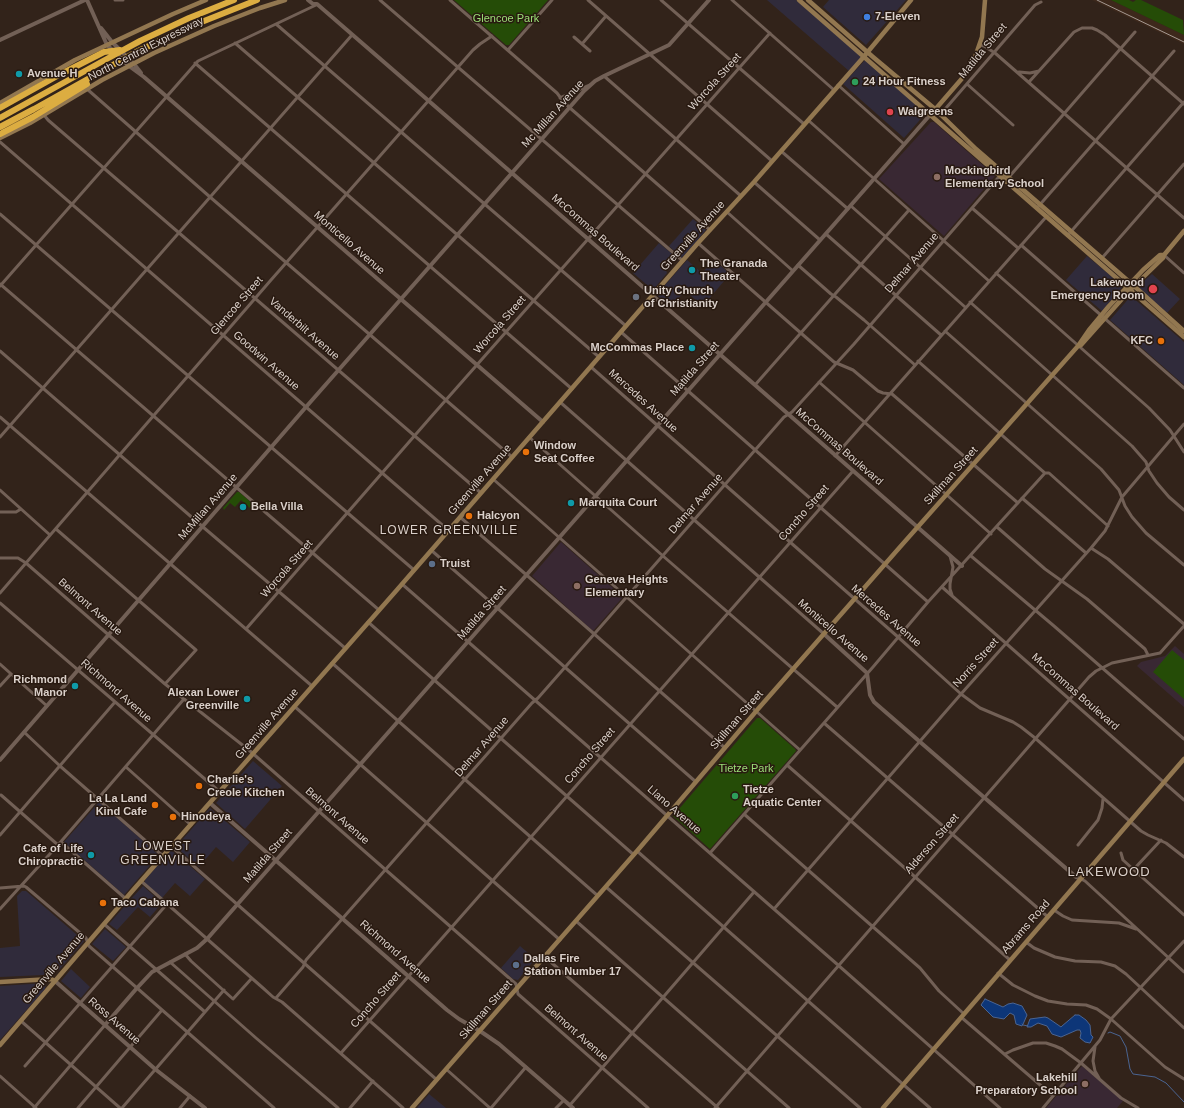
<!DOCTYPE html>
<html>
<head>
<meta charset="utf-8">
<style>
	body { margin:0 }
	canvas { display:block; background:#32231a }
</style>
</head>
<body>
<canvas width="1184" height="1108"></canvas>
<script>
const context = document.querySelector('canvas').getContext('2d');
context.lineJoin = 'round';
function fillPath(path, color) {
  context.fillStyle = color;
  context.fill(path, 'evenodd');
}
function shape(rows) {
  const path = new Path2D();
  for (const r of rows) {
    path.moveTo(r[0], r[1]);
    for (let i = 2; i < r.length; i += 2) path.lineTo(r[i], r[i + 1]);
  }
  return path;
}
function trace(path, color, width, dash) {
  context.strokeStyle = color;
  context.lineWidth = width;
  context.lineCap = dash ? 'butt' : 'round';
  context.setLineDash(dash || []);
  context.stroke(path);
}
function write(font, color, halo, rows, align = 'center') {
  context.font = font + ' Helvetica,sans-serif';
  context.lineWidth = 3;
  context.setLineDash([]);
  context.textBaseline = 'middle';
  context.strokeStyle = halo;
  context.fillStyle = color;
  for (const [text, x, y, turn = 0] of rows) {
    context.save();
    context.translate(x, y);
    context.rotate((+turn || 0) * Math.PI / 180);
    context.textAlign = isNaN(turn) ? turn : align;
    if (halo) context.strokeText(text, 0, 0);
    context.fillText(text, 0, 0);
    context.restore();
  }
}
fillPath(shape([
	[767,0,796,0,862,57,849,71],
	[829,0,906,0,866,45,823,7],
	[865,60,926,113,904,138,843,84],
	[693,219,706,230,682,258,669,246],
	[659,243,677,258,666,270,667,273,653,290,633,273],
	[1087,256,1123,286,1102,311,1066,280],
	[687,260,702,273,714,260,730,274,703,306,685,291,670,307,658,296,658,293],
	[1152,274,1180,299,1167,313,1139,288,1139,285],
	[1131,296,1184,342,1184,385,1110,320],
	[253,761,282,786,245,829,216,803],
	[99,802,159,855,124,895,64,842],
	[210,808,250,842,233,862,216,847,199,867,176,847],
	[171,850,205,879,190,896,175,883,162,898,145,883,145,880],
	[143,886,162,903,150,917,138,907,117,930,109,924,130,900],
	[22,891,26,891,84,941,59,970,43,975,0,977,0,948,20,946,17,896],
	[105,929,126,947,113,961,92,944],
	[520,946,535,959,518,980,513,979,501,968],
	[71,969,90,987,81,998,61,981],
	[46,983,45,989,0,1040,0,986],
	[429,1094,446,1108,417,1108]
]), '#302b3b');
fillPath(shape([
	[1092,0,1111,0,1184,35,1184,44]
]), '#3d281b');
fillPath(shape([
	[931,122,934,122,995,176,944,236,879,179],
	[561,542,623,597,593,631,532,576],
	[1175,646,1184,654,1184,707,1137,666,1141,662,1165,656],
	[1082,1066,1123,1101,1117,1108,1046,1108]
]), '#392833');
fillPath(shape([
	[454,0,548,0,509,45,506,45],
	[1111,0,1129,0,1133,2,1136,0,1141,0,1183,20,1184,35],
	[237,492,239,492,253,504,250,508,241,500,235,507,230,503,224,510,223,508],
	[1172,650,1184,660,1184,699,1153,672],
	[757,718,760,718,778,734,795,749,796,751,710,849,673,816]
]), '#254c07');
const water = shape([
	[985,999,1003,1007,1008,1004,1013,1003,1022,1006,1027,1015,1024,1022,1022,1026,1016,1024,1014,1015,1010,1013,1004,1019,993,1017,981,1005,985,999],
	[1075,1015,1079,1015,1086,1020,1090,1025,1091,1035,1093,1037,1090,1043,1085,1042,1080,1038,1081,1033,1080,1030,1077,1030,1061,1037,1052,1034,1047,1026,1038,1023,1031,1027,1027,1027,1030,1019,1045,1017,1048,1018,1061,1027,1062,1026,1075,1015]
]);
fillPath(water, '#0d3678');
trace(water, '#4a6491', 1);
trace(shape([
	[1022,1024,1023,1025,1028,1026],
	[1108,1033,1110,1032,1120,1036,1126,1047,1130,1069,1133,1074,1155,1077,1166,1083,1184,1102]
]), '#4a6491', 1);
trace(shape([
	[115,0,123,0],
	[380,0,683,261],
	[450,0,557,93,563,101,570,108,710,230],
	[588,0,772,161],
	[661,0,804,124],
	[732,0,834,90],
	[276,24,626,326],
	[574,37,590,51],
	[235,43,599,357],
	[582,44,606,16],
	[980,45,984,46,995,53,1184,218],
	[508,50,552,0],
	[195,63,572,389],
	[1019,72,1030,73,1039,71],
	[604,76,741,196],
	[1029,82,1074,32,1082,28,1092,28,1097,30,1105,35,1184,104],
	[967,84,1013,125],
	[838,85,904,144],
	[87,89,210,197,512,457],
	[560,98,590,85],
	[44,115,48,120,481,493],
	[940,115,1035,5,1041,2],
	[808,120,989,281],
	[0,142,448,530],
	[781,151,848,209],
	[1007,177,1009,177,1135,32],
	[754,182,820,240],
	[851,206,965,307],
	[972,208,1018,248],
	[1037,208,1174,51],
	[727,212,793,271],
	[0,214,414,570],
	[826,234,941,335],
	[1068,235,1184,102],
	[698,243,834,362,853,370,878,391,883,393,892,394,1018,503],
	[1021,245,1184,388],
	[1164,255,1184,273],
	[1102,258,1184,164],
	[798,265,831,294,836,297,864,320,915,365],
	[996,273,1149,408,1170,430,1184,452],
	[0,284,379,610],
	[0,286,198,61,316,5],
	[970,302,1132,446,1146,462,1149,471,1157,483,1169,497,1184,510],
	[945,331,1101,469,1119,490,1125,506,1132,517,1146,533,1184,565],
	[621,332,928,602],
	[0,351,203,527,345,648],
	[918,361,1045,473,1049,473,1108,526],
	[591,367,898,637,961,694,980,708,1013,722,1021,727,1035,738,1141,831,1148,835,1166,843,1184,857],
	[819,382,991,534],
	[755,385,909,210],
	[560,402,824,634],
	[0,417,312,686],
	[0,437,352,35],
	[529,437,663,556,837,707],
	[835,456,1047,216],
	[493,479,800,750],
	[0,490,50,535],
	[1022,498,1086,553],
	[0,512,16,512,21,509],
	[460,517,725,748],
	[997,527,1045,569,1087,599,1145,649,1148,655],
	[56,529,196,650,165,684],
	[1091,548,1108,559,1184,624],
	[431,550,696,782],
	[950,556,953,567,950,584,950,589,952,595],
	[971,556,1054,626,1184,739],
	[0,558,18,558,26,563,165,684,250,751,516,984,518,994,648,1108],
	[402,584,838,965,1000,1108],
	[942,587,1184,800],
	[0,593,271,280,473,50,480,44,492,36],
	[0,603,220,792],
	[368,622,634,855],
	[246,629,430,418,770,33],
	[332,663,598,896],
	[0,664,47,706],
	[0,686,11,674],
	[294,706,560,940],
	[824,723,1048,917],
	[24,732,60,766,163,856],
	[787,765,1010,960],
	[126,767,191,825],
	[1,795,58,845],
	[744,814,920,968,939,991,964,1014],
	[0,835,115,702],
	[61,842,126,899],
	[1078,845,1098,820,1102,808,1103,799],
	[172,847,437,1080],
	[637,851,930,1108],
	[710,853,873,667,928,602,1045,473],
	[1121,853,1123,860,1184,915],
	[1134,869,1161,840],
	[1081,879,1085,881,1184,972],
	[141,881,263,988,273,997,282,1002,403,1108],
	[606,887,860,1108],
	[0,888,24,886,26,887,86,938,89,946,274,1108],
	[0,909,58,845,184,699],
	[774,909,961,694,1091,548,1105,531,1122,497,1184,424],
	[1054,910,1063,916,1072,920,1119,923,1136,929],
	[576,921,789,1108],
	[104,924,205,1012],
	[1026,942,1034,948,1055,957,1075,961,1101,962,1115,966,1126,974,1184,1028],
	[185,954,191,961,233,999,252,978],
	[545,957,718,1108],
	[170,962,256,1038,338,1108],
	[998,973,1013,985,1035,996,1048,1001,1067,1004,1086,1005,1097,1009,1111,1019,1165,1067,1184,1079],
	[276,998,303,967,306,960,532,703,538,698,596,632,784,417,792,412,854,344,998,178,1002,176],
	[961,1017,1053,1096],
	[21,1021,120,1108],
	[1095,1047,1093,1061,1095,1071,1099,1078],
	[341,1053,853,471],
	[1005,1054,1013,1050,1033,1043,1046,1043,1055,1046,1062,1049,1081,1063,1121,1098,1138,1108],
	[25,1066,167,904],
	[446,1069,490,1108],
	[0,1076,36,1108],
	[570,1105,754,892],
	[34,1108,105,1025],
	[78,1108,162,1010],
	[122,1108,224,990],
	[180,1108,190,1096],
	[350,1108,373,1081],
	[491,1108,526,1067],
	[556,1108,564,1100],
	[715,1108,1089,677,1096,671,1112,663,1160,653,1184,626],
	[1043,1108,1100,1040,1111,1019,1184,941]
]), '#726056', 3);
trace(shape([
	[87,0,107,45,129,66,144,77,543,422],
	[308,0,313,4,317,4,588,239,962,566],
	[101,28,112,42,134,64,141,73],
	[0,40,85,0],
	[824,634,867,673,870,695,874,702,1076,877,1081,879],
	[0,760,306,407,584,91,595,81,604,76,669,45,709,0],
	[210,803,447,1010,459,1019,480,1031,499,1044,573,1108],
	[55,981,155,1069,205,1108],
	[105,1025,137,988,152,972,197,948,207,939,930,115]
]), '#726056', 4);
trace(shape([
	[799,0,1184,337],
	[808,0,873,57,935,109,976,149,1134,286,1184,331],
	[0,103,75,60,173,14,206,0],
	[933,112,965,75,973,63,982,37,985,0],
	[0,138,30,123,102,80,154,53,214,26,260,8,285,0],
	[1078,346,1081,345,1130,290,1163,258,1164,255,1184,231],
	[0,982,51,979,55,981],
	[0,1045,134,889,396,591,698,243,754,182,861,60,911,0],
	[412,1108,637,851,758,709,900,547,1078,346,1089,330,1109,306,1143,270,1160,255,1164,255],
	[883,1108,1184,759]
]), '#927750', 4.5);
trace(shape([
	[0,108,59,75,104,52,120,50],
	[0,118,103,61,140,41,189,18,234,0],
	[0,127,34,109,136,52,194,25,257,0],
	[0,134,33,117,87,84]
]), '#dcad41', 6);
trace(shape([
	[1097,0,1184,42]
]), '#a59992', 1);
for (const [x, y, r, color] of [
	[867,17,4,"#3f7fe0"],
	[19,74,4,"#0f9aa8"],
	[855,82,4,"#2e9e5b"],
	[890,112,4,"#e0444e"],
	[937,177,4,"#8d6e63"],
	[692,270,4,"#0f9aa8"],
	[1153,289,5,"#e0444e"],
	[636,297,4,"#6b7280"],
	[1161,341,4,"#e8710a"],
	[692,348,4,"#0f9aa8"],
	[526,452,4,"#e8710a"],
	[571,503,4,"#0f9aa8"],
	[243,507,4,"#0f9aa8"],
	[469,516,4,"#e8710a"],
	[432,564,4,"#5c6f8a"],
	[577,586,4,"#8d6e63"],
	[75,686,4,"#0f9aa8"],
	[247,699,4,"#0f9aa8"],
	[199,786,4,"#e8710a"],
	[735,796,4,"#2e9e5b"],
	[155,805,4,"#e8710a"],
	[173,817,4,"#e8710a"],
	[91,855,4,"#0f9aa8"],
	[103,903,4,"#e8710a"],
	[516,965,4,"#5c6f8a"],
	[1085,1084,4,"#8d6e63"]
]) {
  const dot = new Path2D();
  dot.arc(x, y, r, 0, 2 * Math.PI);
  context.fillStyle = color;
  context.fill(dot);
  trace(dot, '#281910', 1.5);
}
write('bold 11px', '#dad0ca', '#281910', [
	["7-Eleven",875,17],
	["Avenue H",27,74],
	["24 Hour Fitness",863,82],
	["Walgreens",898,112],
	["Mockingbird",945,171],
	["Elementary School",945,184],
	["The Granada",700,264],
	["Theater",700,277],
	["Lakewood",1144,283,"right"],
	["Emergency Room",1144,296,"right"],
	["Unity Church",644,291],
	["of Christianity",644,304],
	["KFC",1153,341,"right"],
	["McCommas Place",684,348,"right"],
	["Window",534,446],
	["Seat Coffee",534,459],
	["Marquita Court",579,503],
	["Bella Villa",251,507],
	["Halcyon",477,516],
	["Truist",440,564],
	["Geneva Heights",585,580],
	["Elementary",585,593],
	["Richmond",67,680,"right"],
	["Manor",67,693,"right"],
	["Alexan Lower",239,693,"right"],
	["Greenville",239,706,"right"],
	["Charlie's",207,780],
	["Creole Kitchen",207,793],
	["Tietze",743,790],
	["Aquatic Center",743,803],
	["La La Land",147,799,"right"],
	["Kind Cafe",147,812,"right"],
	["Hinodeya",181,817],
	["Cafe of Life",83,849,"right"],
	["Chiropractic",83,862,"right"],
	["Taco Cabana",111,903],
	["Dallas Fire",524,959],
	["Station Number 17",524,972],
	["Lakehill",1077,1078,"right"],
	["Preparatory School",1077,1091,"right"]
], 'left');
write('11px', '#9bdf77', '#281910', [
	["Glencoe Park",506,19],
	["Tietze Park",746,769]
]);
write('11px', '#dad0ca', '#281910', [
	["North Central Expressway",146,49,-27],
	["Matilda Street",983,51,-50],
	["Worcola Street",715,82,-48],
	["Mc Millan Avenue",553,114,-48],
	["McCommas Boulevard",595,233,41],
	["Greenville Avenue",693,236,-48],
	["Monticello Avenue",349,243,41],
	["Delmar Avenue",912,263,-49],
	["Glencoe Street",237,306,-49],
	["Worcola Street",500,325,-49],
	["Vanderbilt Avenue",304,329,41],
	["Goodwin Avenue",266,361,41],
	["Matilda Street",695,369,-49],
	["Mercedes Avenue",643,401,42],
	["McCommas Boulevard",839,447,41],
	["Skillman Street",951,476,-48],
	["Greenville Avenue",480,480,-49],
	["Delmar Avenue",696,504,-49],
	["McMillan Avenue",208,507,-49],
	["Concho Street",804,513,-49],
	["Worcola Street",287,569,-49],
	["Belmont Avenue",90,607,41],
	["Matilda Street",482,613,-49],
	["Mercedes Avenue",886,616,41],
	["Monticello Avenue",833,631,41],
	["Norris Street",976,663,-48],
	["Richmond Avenue",116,691,41],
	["McCommas Boulevard",1075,692,41],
	["Skillman Street",737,720,-49],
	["Greenville Avenue",267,724,-49],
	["Delmar Avenue",482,747,-49],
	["Concho Street",590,756,-49],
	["Llano Avenue",674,810,41],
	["Belmont Avenue",337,816,41],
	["Alderson Street",932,844,-49],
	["Matilda Street",268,856,-49],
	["Abrams Road",1026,927,-49],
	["Richmond Avenue",395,952,41],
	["Greenville Avenue",54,968,-50],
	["Concho Street",376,1000,-49],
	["Skillman Street",486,1010,-49],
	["Ross Avenue",114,1021,41],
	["Belmont Avenue",576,1033,41]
]);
context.letterSpacing = '1px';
write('12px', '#dad0ca', '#281910', [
	["LOWER GREENVILLE",449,531],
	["LOWEST",163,847],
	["GREENVILLE",163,861]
]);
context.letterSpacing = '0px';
context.letterSpacing = '1px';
write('13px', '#dad0ca', '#281910', [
	["LAKEWOOD",1109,872]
]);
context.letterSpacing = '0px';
</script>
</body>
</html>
